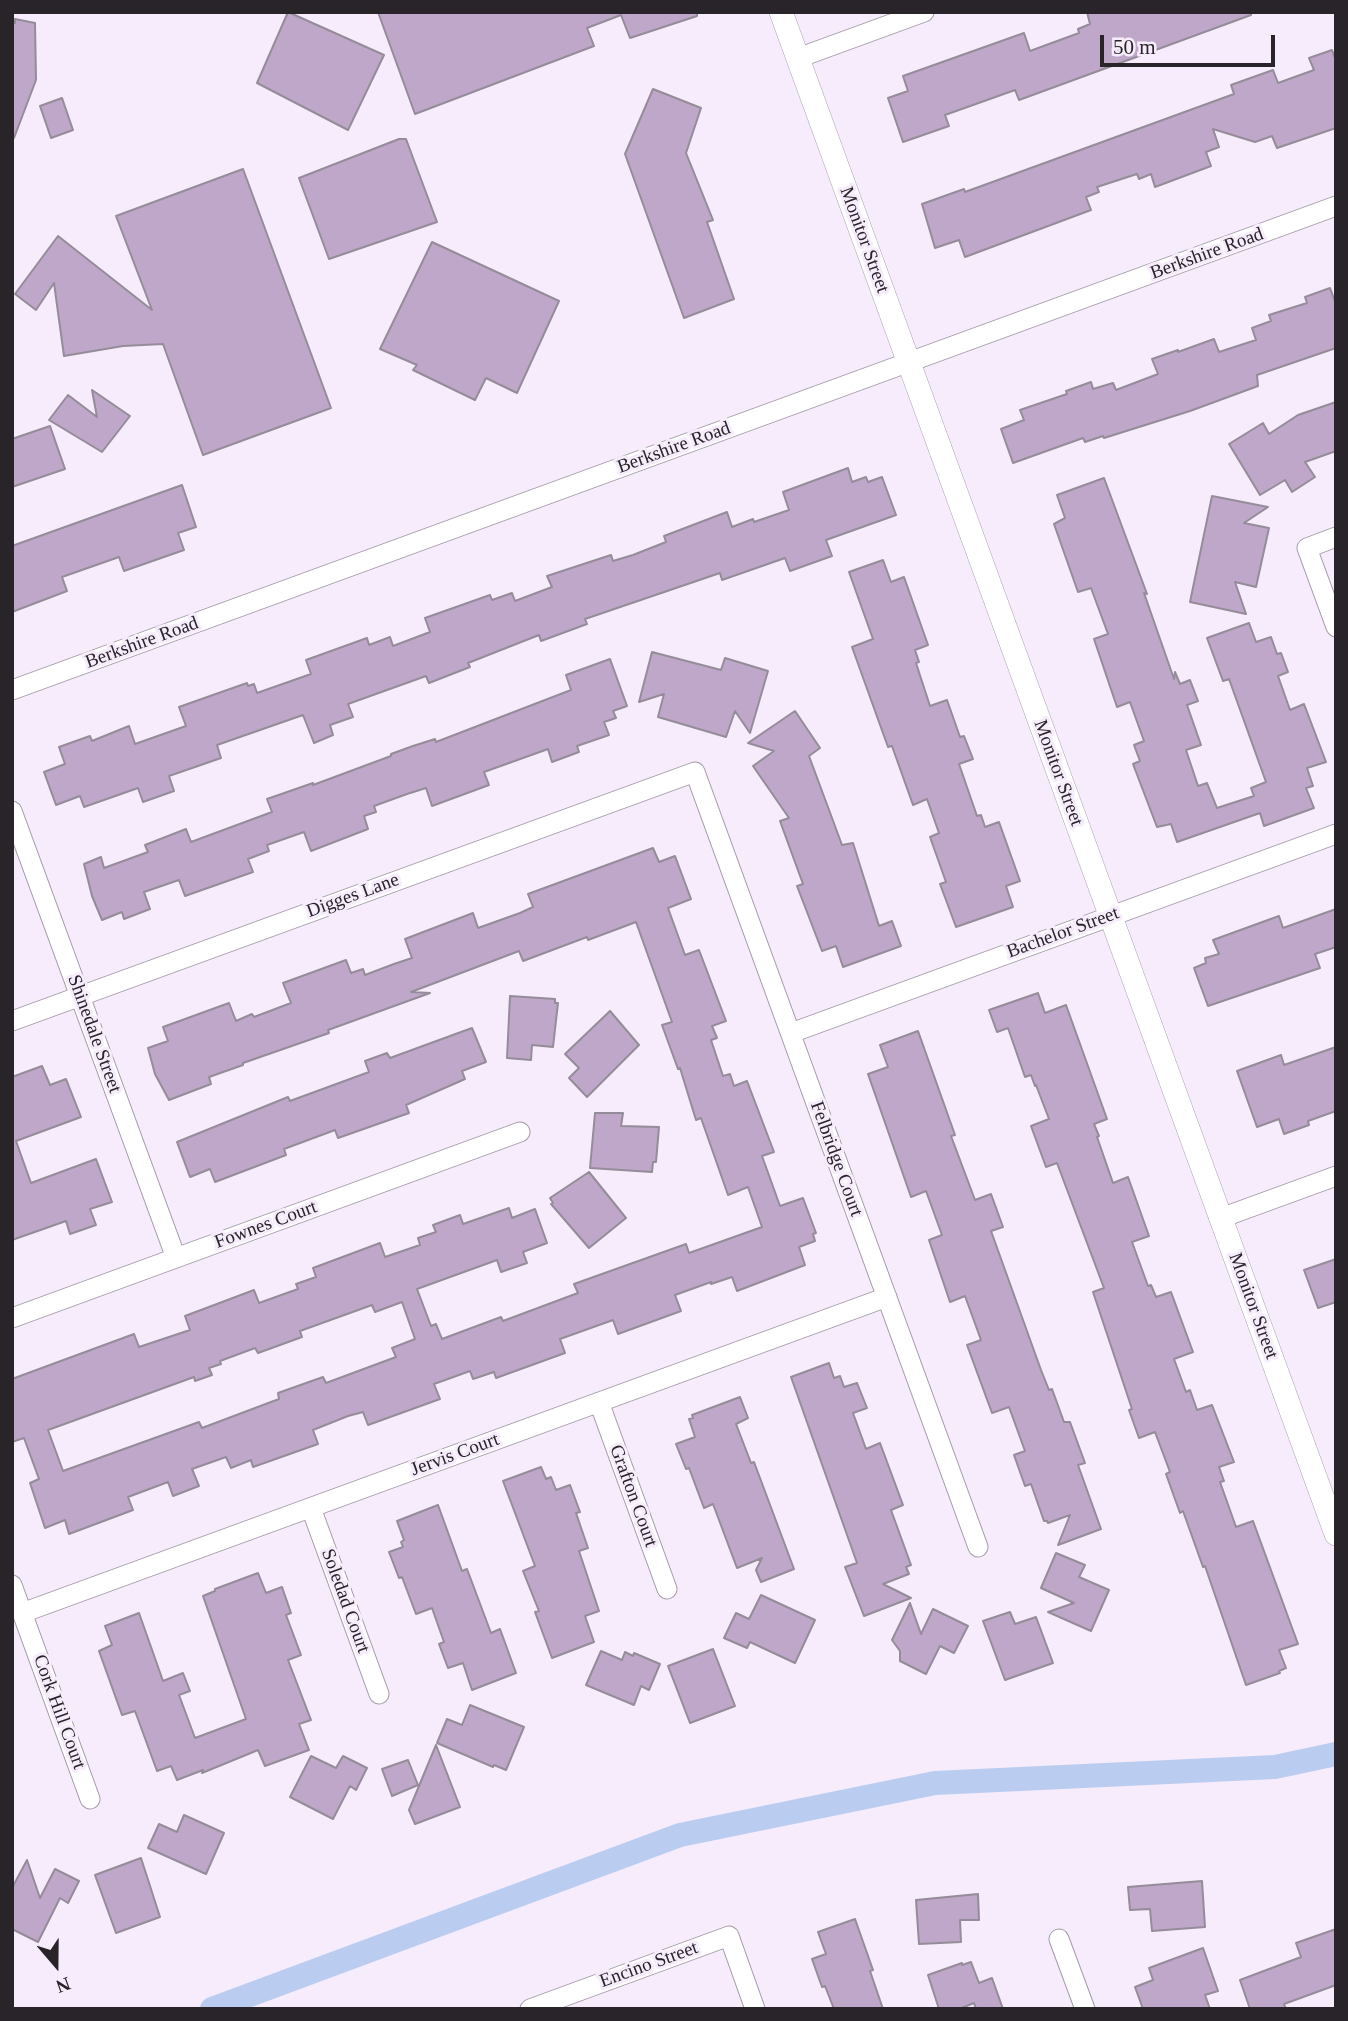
<!DOCTYPE html>
<html>
<head>
<meta charset="utf-8">
<style>
	body { margin:0 }
	#map { position:relative; width:1348px; height:2021px; overflow:hidden; background:#f6ecfb; font-family:"Times New Roman",serif }
	canvas { display:block }
	.frame { position:absolute; inset:0; border:14px solid #282429; pointer-events:none }
	.north { position:absolute; left:21px; top:1930px; width:70px; height:70px; -webkit-text-stroke:5px #f6ecfb; paint-order:stroke; rotate:160deg; font-size:19px; font-weight:700; line-height:28px; text-align:center; color:#282429 }
	.north::after { content:''; display:block; margin:auto; width:24px; height:32px; background:#282429; clip-path:polygon(50% 0,100% 100%,50% 72%,0 100%) }
	.scale { position:absolute; left:1100px; top:35px; width:175px; height:32px; box-sizing:border-box; border:4px solid #282429; border-top:0; padding-left:9px; font-size:21px; line-height:24px; white-space:nowrap; color:#282429; -webkit-text-stroke:5px #f6ecfb; paint-order:stroke }
</style>
</head>
<body>
<div id="map">
<canvas width="1348" height="2021"></canvas>
<div class="frame"></div>
<div class="north">N</div>
<div class="scale">50 m</div>
</div>
<script>
const context = document.querySelector('canvas').getContext('2d');
context.lineJoin = 'round';
function shape(rows) {
  const path = new Path2D();
  for (const r of rows) {
    path.moveTo(r[0], r[1]);
    for (let i = 2; i < r.length; i += 2) path.lineTo(r[i], r[i + 1]);
  }
  return path;
}
function trace(path, color, width, dash) {
  context.strokeStyle = color;
  context.lineWidth = width;
  context.lineCap = dash ? 'butt' : 'round';
  context.setLineDash(dash || []);
  context.stroke(path);
}
function fillPath(path, color) {
  context.fillStyle = color;
  context.fill(path, 'evenodd');
}
function write(font, color, halo, rows, align = 'center') {
  context.font = font + ' "Times New Roman",serif';
  context.lineWidth = 6;
  context.setLineDash([]);
  context.textBaseline = 'middle';
  context.strokeStyle = halo;
  context.fillStyle = color;
  for (const [text, x, y, turn = 0] of rows) {
    context.save();
    context.translate(x, y);
    context.rotate((+turn || 0) * Math.PI / 180);
    context.textAlign = isNaN(turn) ? turn : align;
    if (halo) context.strokeText(text, 0, 0);
    context.fillText(text, 0, 0);
    context.restore();
  }
}
trace(shape([
	[212,2009,680,1835,935,1783,1275,1767,1336,1754]
]), '#bacdf1', 24);
const building = shape([
	[288,12,384,55,348,130,257,83,288,12],
	[378,12,697,12,697,16,630,38,621,15,587,28,594,46,415,114,378,12],
	[1087,12,1251,12,1251,15,1019,100,1015,90,945,115,949,126,903,142,888,98,908,91,903,76,1024,33,1030,51,1079,33,1078,29,1090,24,1087,12],
	[15,19,35,23,36,80,14,138,12,137,12,23,15,23,15,19],
	[1332,50,1336,61,1336,128,1277,148,1272,136,1255,142,1213,129,1219,147,1206,152,1211,166,1155,187,1151,174,1139,179,1137,174,1097,187,1099,192,1086,197,1091,210,965,257,959,240,935,248,922,204,964,189,965,192,1234,94,1231,85,1273,70,1278,83,1314,70,1309,58,1332,50],
	[653,89,701,108,686,153,713,220,707,222,734,299,684,318,625,154,653,89],
	[62,98,73,130,51,138,40,106,62,98],
	[399,139,406,139,437,222,329,259,299,178,399,139],
	[243,169,331,408,203,455,163,344,123,346,64,356,54,283,36,310,15,294,58,236,152,310,116,216,243,169],
	[432,242,559,301,517,393,486,378,475,400,413,370,417,365,380,349,432,242],
	[1330,288,1336,304,1336,348,1257,375,1258,386,1190,411,1104,438,1103,436,1085,442,1083,438,1013,463,1001,429,1024,420,1020,410,1067,394,1066,391,1091,382,1093,389,1113,383,1116,390,1158,374,1152,359,1178,350,1178,352,1214,339,1219,352,1256,340,1252,328,1271,321,1269,315,1307,303,1305,297,1330,288],
	[92,390,130,416,102,452,49,420,68,395,97,417,92,390],
	[1336,402,1336,451,1305,462,1315,477,1292,492,1285,480,1260,495,1229,444,1263,423,1269,434,1298,415,1336,402],
	[50,426,65,469,12,487,12,439,50,426],
	[848,468,852,482,866,477,868,482,882,477,896,515,826,540,832,556,790,571,785,558,722,580,720,573,585,619,587,624,541,641,539,635,468,663,470,667,429,683,426,676,348,704,353,717,330,725,333,735,314,743,303,715,217,745,221,758,169,776,174,791,143,802,138,788,84,807,80,796,56,805,44,772,65,764,59,747,90,736,92,741,129,726,135,744,186,726,179,707,247,683,248,686,254,684,257,693,311,674,306,660,331,651,367,638,369,645,390,637,393,646,430,632,425,618,490,595,492,600,512,593,515,601,552,587,547,576,611,555,613,561,633,555,666,542,664,536,727,512,732,527,753,519,754,522,789,510,783,492,848,468],
	[1104,478,1147,594,1144,593,1174,679,1175,672,1180,684,1190,680,1198,701,1187,705,1201,745,1186,750,1198,786,1207,783,1217,808,1254,796,1251,788,1266,782,1229,679,1223,681,1207,638,1249,623,1256,642,1271,637,1277,654,1281,653,1288,672,1278,676,1290,710,1304,704,1326,762,1307,768,1313,786,1306,788,1314,808,1264,826,1260,813,1177,842,1171,824,1157,827,1133,764,1140,761,1134,745,1144,741,1130,702,1117,707,1094,639,1108,634,1091,588,1078,592,1054,524,1065,518,1057,495,1104,478],
	[182,485,196,527,178,533,184,550,124,571,119,557,62,577,67,591,12,612,12,546,182,485],
	[1212,496,1268,507,1244,523,1269,528,1256,587,1235,582,1246,614,1190,602,1212,496],
	[883,560,891,582,904,577,928,645,915,650,919,662,916,663,930,706,947,700,960,737,964,736,973,759,959,764,977,816,981,815,985,827,999,822,1020,881,1006,886,1013,907,956,927,940,884,946,882,930,837,939,833,927,799,913,805,892,746,888,747,852,647,873,639,849,572,883,560],
	[652,652,721,670,725,658,768,671,750,733,735,711,726,737,658,717,664,694,639,702,652,652],
	[610,659,627,706,613,711,616,718,604,722,609,735,577,746,579,752,552,762,548,749,484,772,489,785,432,806,426,788,407,794,374,806,376,812,364,816,368,829,311,851,304,832,267,845,269,851,248,859,253,872,185,896,179,880,144,892,150,909,124,919,122,912,102,920,92,896,84,864,101,857,104,868,148,852,145,845,186,829,191,842,272,812,267,799,313,783,313,785,391,756,391,754,413,746,435,739,436,742,571,690,566,675,610,659],
	[795,711,820,748,809,756,842,845,853,843,879,926,892,921,901,946,843,967,836,946,822,951,797,886,803,884,780,821,789,818,753,766,774,751,748,743,795,711],
	[653,848,659,862,675,856,691,899,668,908,685,955,699,950,726,1021,712,1026,717,1038,711,1040,723,1076,730,1074,734,1086,747,1081,774,1152,762,1156,780,1206,803,1198,816,1233,813,1234,815,1241,799,1247,805,1265,737,1291,732,1277,711,1284,711,1282,675,1295,681,1311,618,1334,613,1320,560,1339,565,1353,496,1378,494,1372,473,1379,470,1371,434,1384,440,1399,368,1425,363,1412,348,1416,313,1430,318,1444,253,1467,251,1460,231,1468,226,1457,192,1469,199,1486,173,1496,168,1482,128,1497,133,1510,69,1534,65,1520,45,1528,30,1483,39,1479,24,1438,12,1442,12,1379,134,1334,139,1347,190,1330,185,1316,254,1290,259,1303,298,1289,296,1284,316,1277,313,1268,380,1243,385,1257,420,1245,418,1238,436,1232,433,1225,460,1215,463,1224,509,1208,512,1218,535,1209,547,1243,523,1252,527,1263,501,1272,497,1260,417,1289,431,1326,436,1324,442,1339,501,1317,503,1321,578,1293,574,1284,686,1244,689,1253,762,1227,748,1187,728,1195,701,1118,696,1120,680,1068,678,1069,662,1025,672,1022,636,922,588,940,587,937,523,961,519,951,411,992,430,993,328,1030,329,1033,243,1063,243,1065,209,1077,211,1084,169,1100,155,1074,148,1048,168,1041,163,1027,229,1003,236,1021,252,1014,254,1017,291,1003,283,983,346,960,351,973,363,969,365,975,394,964,412,958,405,939,473,913,478,928,520,913,533,907,528,894,653,848],
	[402,1302,415,1339,392,1348,396,1357,326,1383,323,1377,278,1393,279,1399,202,1428,199,1422,63,1471,48,1430,194,1377,195,1381,212,1375,209,1368,221,1364,220,1361,255,1348,258,1353,302,1337,300,1331,372,1305,375,1312,402,1302],
	[1336,909,1336,947,1315,954,1320,968,1208,1006,1194,968,1206,963,1205,958,1219,954,1213,940,1279,916,1283,928,1336,909],
	[1038,993,1045,1013,1066,1005,1107,1119,1094,1124,1099,1136,1097,1137,1113,1183,1128,1177,1149,1236,1132,1242,1148,1286,1151,1285,1156,1297,1171,1292,1193,1352,1174,1359,1186,1392,1190,1390,1197,1410,1212,1405,1234,1462,1219,1467,1224,1481,1220,1482,1236,1527,1253,1521,1298,1644,1279,1650,1286,1668,1279,1671,1280,1673,1246,1685,1205,1566,1203,1567,1183,1511,1180,1513,1166,1474,1170,1472,1155,1432,1139,1438,1129,1410,1132,1409,1093,1292,1104,1288,1057,1163,1046,1167,1031,1126,1049,1119,1036,1085,1035,1086,1031,1075,1025,1077,1008,1028,997,1032,989,1010,1038,993],
	[510,996,555,999,555,1003,558,1003,553,1047,532,1045,531,1060,507,1058,510,996],
	[610,1011,639,1045,587,1097,569,1078,579,1068,565,1054,610,1011],
	[472,1028,486,1062,462,1071,465,1079,406,1105,409,1113,338,1138,335,1130,284,1149,286,1155,215,1182,210,1169,190,1177,177,1142,288,1097,290,1101,369,1072,365,1061,387,1053,390,1058,472,1028],
	[918,1031,955,1135,951,1136,975,1200,991,1194,1003,1227,991,1231,1041,1370,1049,1390,1052,1389,1064,1422,1070,1422,1085,1463,1078,1465,1101,1529,1058,1545,1070,1515,1048,1523,1047,1521,1044,1521,1031,1484,1025,1486,1014,1455,1025,1451,1009,1407,992,1413,967,1345,981,1340,965,1296,950,1302,929,1240,942,1235,926,1191,911,1197,868,1074,888,1067,880,1045,918,1031],
	[1336,1047,1336,1111,1308,1121,1309,1125,1284,1134,1279,1119,1257,1127,1237,1071,1281,1055,1284,1065,1336,1047],
	[42,1066,50,1085,66,1079,81,1117,16,1141,31,1183,96,1159,112,1202,90,1209,96,1225,70,1234,66,1221,12,1240,12,1077,42,1066],
	[595,1113,623,1113,621,1126,659,1127,656,1162,653,1162,652,1172,590,1168,595,1113],
	[589,1172,626,1218,589,1248,551,1204,553,1203,550,1198,589,1172],
	[1336,1259,1336,1302,1318,1308,1304,1270,1336,1259],
	[829,1363,834,1378,840,1376,844,1387,857,1383,867,1408,853,1413,866,1449,880,1443,903,1505,891,1510,911,1565,906,1567,909,1574,883,1584,911,1598,864,1616,845,1567,857,1563,791,1377,829,1363],
	[740,1397,748,1418,736,1424,751,1463,754,1462,794,1569,761,1582,756,1570,762,1558,737,1568,713,1504,704,1508,689,1468,686,1469,676,1444,695,1437,689,1419,693,1418,692,1415,740,1397],
	[541,1467,546,1479,551,1477,556,1490,570,1485,580,1512,576,1513,588,1548,579,1551,599,1611,585,1616,594,1642,552,1658,535,1612,539,1611,523,1571,535,1566,503,1481,541,1467],
	[438,1505,462,1571,467,1569,491,1633,500,1629,516,1673,472,1690,463,1663,448,1668,439,1644,444,1642,432,1608,416,1614,402,1577,399,1578,389,1552,403,1547,401,1542,404,1540,397,1521,438,1505],
	[1056,1553,1085,1565,1079,1577,1109,1590,1091,1631,1048,1612,1074,1603,1041,1588,1056,1553],
	[258,1573,266,1593,282,1587,291,1613,286,1615,301,1655,288,1660,311,1720,299,1724,309,1750,265,1766,258,1750,202,1773,203,1770,177,1780,171,1766,157,1771,135,1711,122,1715,99,1651,112,1645,105,1626,139,1613,163,1681,183,1673,190,1691,179,1695,195,1738,246,1719,203,1596,215,1591,215,1589,258,1573],
	[761,1595,815,1620,795,1663,750,1642,747,1648,724,1638,736,1613,749,1619,761,1595],
	[910,1603,921,1634,933,1609,968,1626,954,1653,940,1646,926,1674,900,1661,900,1651,892,1640,910,1603],
	[1010,1612,1015,1624,1036,1617,1053,1663,1005,1680,983,1621,1010,1612],
	[713,1649,735,1706,690,1723,668,1666,713,1649],
	[601,1651,622,1660,625,1652,633,1656,634,1653,660,1664,649,1690,641,1686,634,1705,586,1685,601,1651],
	[470,1705,524,1727,506,1770,494,1765,493,1767,437,1743,447,1719,462,1725,470,1705],
	[436,1745,460,1807,415,1824,409,1810,436,1745],
	[311,1756,336,1768,343,1756,367,1768,356,1790,350,1786,333,1819,290,1797,311,1756],
	[408,1760,418,1785,392,1796,382,1769,408,1760],
	[184,1815,224,1833,206,1874,148,1848,159,1824,177,1832,184,1815],
	[141,1858,160,1917,116,1933,95,1875,141,1858],
	[27,1860,40,1898,55,1869,79,1881,68,1903,60,1898,38,1942,12,1929,12,1888,27,1860],
	[1202,1881,1205,1927,1152,1931,1150,1909,1130,1910,1128,1887,1202,1881],
	[978,1894,979,1920,960,1920,961,1942,919,1944,916,1900,978,1894],
	[855,1919,873,1970,870,1971,883,2009,834,2009,825,1986,822,1987,812,1959,826,1954,818,1932,855,1919],
	[1336,1929,1336,1985,1284,2004,1286,2009,1250,2009,1240,1980,1301,1957,1296,1943,1336,1929],
	[1203,1948,1218,1991,1205,1995,1210,2009,1143,2009,1135,1987,1153,1980,1149,1968,1203,1948],
	[971,1962,979,1983,992,1978,1003,2009,976,2009,974,2003,959,2009,939,2009,928,1975,962,1963,962,1965,971,1962]
]);
fillPath(building, '#bfa7c9');
trace(building, '#958c99', 2);
const minor = shape([
	[798,58,924,12],
	[1336,537,1307,548,1336,627],
	[12,690,1336,206],
	[12,811,176,1258],
	[12,1021,695,772,978,1547],
	[791,1033,1336,834],
	[1221,1218,1336,1176],
	[12,1318,520,1132],
	[599,1402,667,1589],
	[311,1508,379,1694],
	[12,1585,90,1799],
	[22,1613,887,1297],
	[1059,1939,1085,2009],
	[530,2009,729,1936,755,2009]
]);
const tertiary = shape([
	[781,12,1336,1534]
]);
trace(minor, '#a49aa8', 21);
trace(tertiary, '#a49aa8', 24);
trace(minor, '#fff', 19);
trace(tertiary, '#fff', 23);
write('19px', '#282429', '#f6ecfb', [
	["Monitor Street",864,240,70],
	["Berkshire Road",1207,254,-20],
	["Berkshire Road",674,448,-20],
	["Berkshire Road",142,643,-20],
	["Monitor Street",1058,773,70],
	["Digges Lane",353,896,-20],
	["Bachelor Street",1063,933,-20],
	["Shinedale Street",94,1034,70],
	["Felbridge Court",836,1159,70],
	["Fownes Court",266,1225,-20],
	["Monitor Street",1253,1306,70],
	["Jervis Court",455,1455,-20],
	["Grafton Court",633,1496,70],
	["Soledad Court",345,1601,70],
	["Cork Hill Court",59,1712,70],
	["Encino Street",649,1965,-20]
]);
</script>
</body>
</html>
